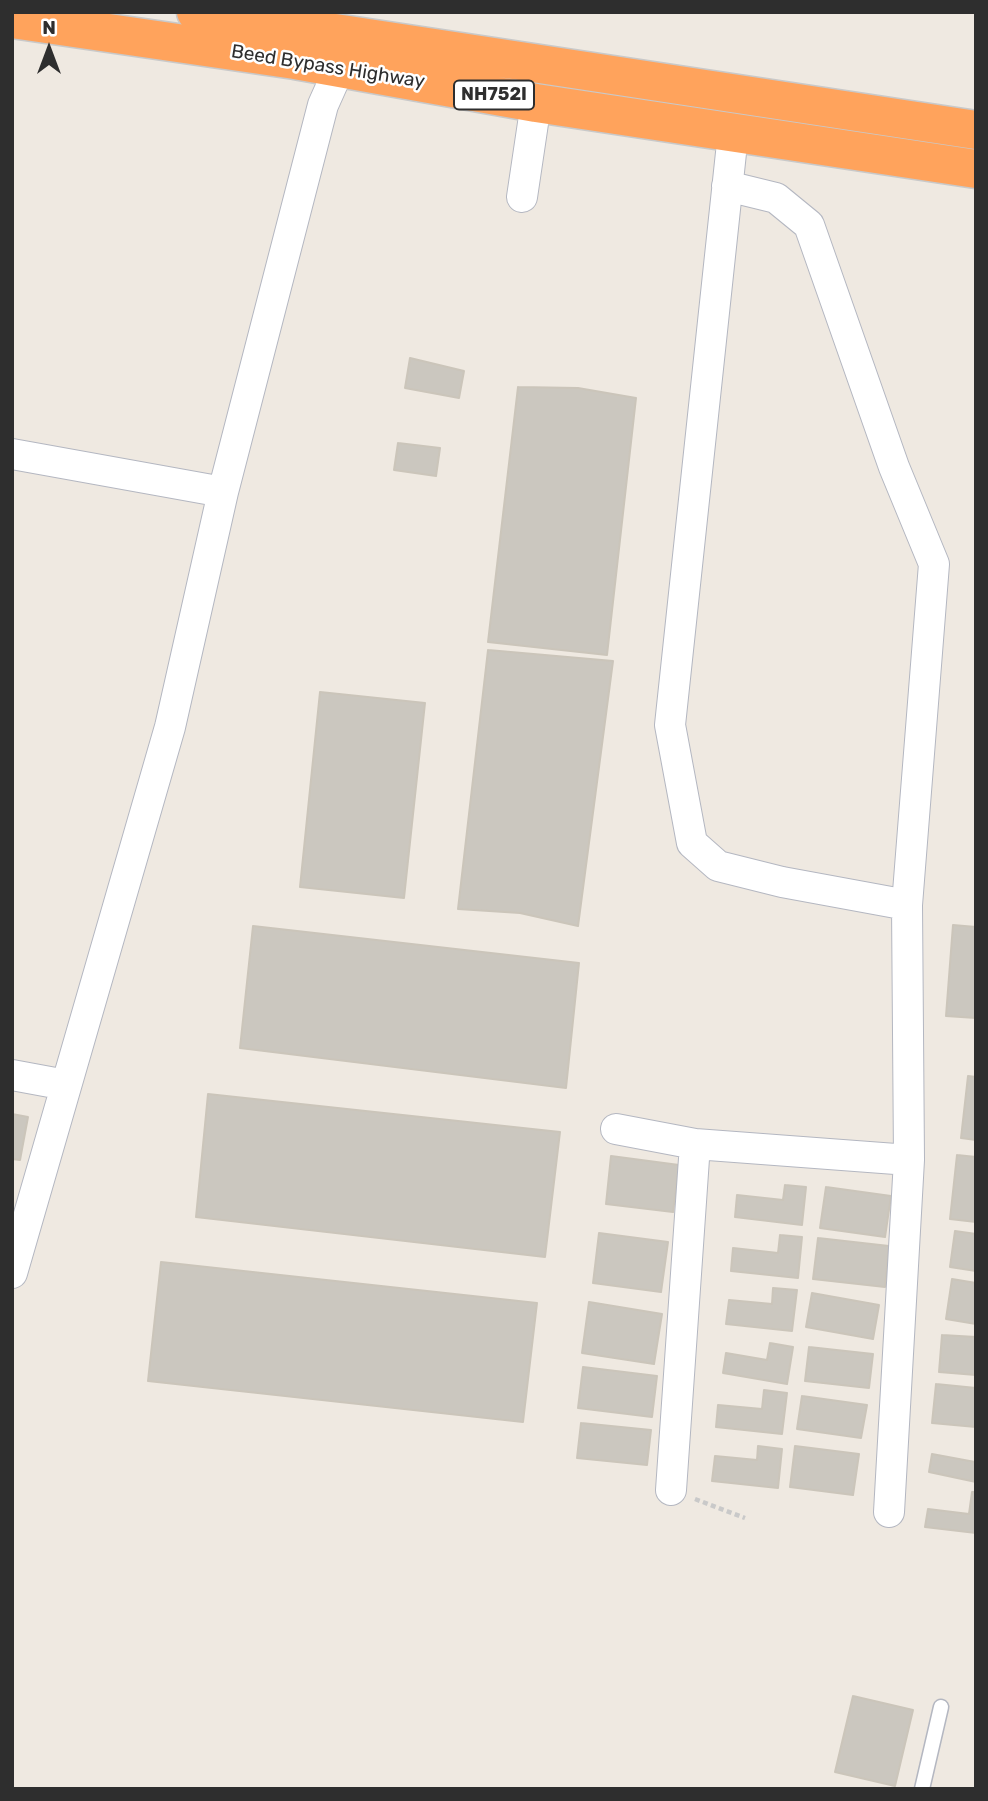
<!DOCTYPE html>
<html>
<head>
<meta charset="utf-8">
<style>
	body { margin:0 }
	#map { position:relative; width:988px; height:1801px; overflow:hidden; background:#efe9e1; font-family:Rubik,sans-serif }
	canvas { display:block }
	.frame { position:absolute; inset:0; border:14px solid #2e2e2e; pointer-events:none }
	.north { position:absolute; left:14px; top:14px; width:70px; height:70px; -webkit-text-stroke:5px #fff; paint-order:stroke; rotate:0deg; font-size:19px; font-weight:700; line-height:28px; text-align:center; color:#2e2e2e }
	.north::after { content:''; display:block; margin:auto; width:24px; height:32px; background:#2e2e2e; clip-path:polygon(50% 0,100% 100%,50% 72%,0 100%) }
</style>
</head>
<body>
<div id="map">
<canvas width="988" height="1801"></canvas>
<div class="frame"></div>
<div class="north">N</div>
</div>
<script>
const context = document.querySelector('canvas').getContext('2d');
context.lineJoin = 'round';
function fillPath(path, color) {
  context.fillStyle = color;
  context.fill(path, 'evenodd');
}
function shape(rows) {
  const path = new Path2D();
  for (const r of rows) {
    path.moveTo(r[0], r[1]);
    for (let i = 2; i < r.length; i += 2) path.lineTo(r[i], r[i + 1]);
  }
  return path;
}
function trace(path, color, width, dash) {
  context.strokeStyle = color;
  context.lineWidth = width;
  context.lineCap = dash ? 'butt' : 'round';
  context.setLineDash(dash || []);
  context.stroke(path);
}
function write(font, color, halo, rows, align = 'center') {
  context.font = font + ' Rubik,sans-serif';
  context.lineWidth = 5;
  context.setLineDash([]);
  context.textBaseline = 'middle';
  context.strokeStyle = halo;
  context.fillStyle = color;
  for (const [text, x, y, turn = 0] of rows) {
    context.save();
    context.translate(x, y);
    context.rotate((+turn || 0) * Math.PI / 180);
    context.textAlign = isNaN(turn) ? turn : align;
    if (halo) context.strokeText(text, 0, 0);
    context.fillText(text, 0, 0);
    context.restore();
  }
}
const building = shape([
	[410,358,464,371,459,398,405,388,410,358],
	[518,387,578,388,636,398,607,655,488,642,518,387],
	[398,443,440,448,436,476,394,470,398,443],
	[488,650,613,661,578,926,520,913,458,909,488,650],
	[320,692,425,703,404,898,300,887,320,692],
	[953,925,976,927,976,1018,946,1016,953,925],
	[253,926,579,963,566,1088,240,1048,253,926],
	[968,1076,976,1077,976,1140,961,1138,968,1076],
	[208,1094,560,1132,545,1257,196,1217,208,1094],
	[12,1114,28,1117,20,1160,12,1159,12,1114],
	[957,1155,976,1157,976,1222,950,1219,957,1155],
	[611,1156,679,1165,673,1212,606,1204,611,1156],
	[785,1185,806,1187,802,1225,735,1217,737,1195,783,1200,785,1185],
	[826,1187,891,1196,885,1237,820,1228,826,1187],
	[955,1231,976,1234,976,1271,950,1267,955,1231],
	[599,1233,668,1242,661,1292,593,1283,599,1233],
	[780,1235,802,1237,798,1278,731,1271,733,1248,778,1253,780,1235],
	[818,1238,889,1246,885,1287,813,1279,818,1238],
	[161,1262,537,1303,523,1422,148,1381,161,1262],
	[952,1279,976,1283,976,1324,946,1319,952,1279],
	[773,1288,797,1290,792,1331,726,1324,729,1300,772,1304,773,1288],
	[812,1293,879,1305,873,1339,806,1327,812,1293],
	[589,1302,662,1314,654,1364,582,1353,589,1302],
	[942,1335,976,1337,976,1375,939,1372,942,1335],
	[770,1343,793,1347,787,1384,723,1373,726,1353,767,1360,770,1343],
	[809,1347,873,1354,869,1388,805,1381,809,1347],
	[583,1367,657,1376,652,1417,578,1408,583,1367],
	[936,1384,976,1388,976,1427,932,1423,936,1384],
	[764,1390,787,1393,782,1434,716,1427,718,1405,762,1409,764,1390],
	[802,1396,867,1405,861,1438,797,1429,802,1396],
	[581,1423,651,1430,647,1465,577,1458,581,1423],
	[758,1446,782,1449,778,1488,712,1481,715,1456,757,1460,758,1446],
	[795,1446,859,1454,853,1495,790,1487,795,1446],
	[932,1454,975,1462,976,1458,976,1482,929,1472,932,1454],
	[972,1492,976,1492,976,1533,925,1527,928,1509,969,1514,972,1492],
	[853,1696,913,1710,895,1786,835,1772,853,1696]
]);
fillPath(building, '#cbc7bf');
trace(building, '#cbc5ba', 2);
const lane = shape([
	[922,1789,941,1707]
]);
const street = shape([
	[727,186,776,198,809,225,894,467,934,564,907,905],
	[522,197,536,103],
	[12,454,223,492],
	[12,1075,66,1085],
	[616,1129,695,1144,909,1160,907,905,782,882,718,866,692,843,670,725,733,134],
	[12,1273,170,727,223,492,323,105,340,67],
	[671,1490,695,1144],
	[889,1512,909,1160]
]);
const highway = shape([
	[196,12,976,130],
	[12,19,295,60,536,103,976,169]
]);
trace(lane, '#b4b7c1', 17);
trace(street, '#b4b7c1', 32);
trace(highway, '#c9c9c9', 41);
trace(shape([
	[695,1499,745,1518]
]), '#c9c9c9', 4.5, [5, 3.5]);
trace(lane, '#fff', 14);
trace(street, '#fff', 30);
trace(highway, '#ffa35c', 38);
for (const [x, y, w] of [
	[494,95,80]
]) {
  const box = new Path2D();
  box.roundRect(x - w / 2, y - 14.5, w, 29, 5);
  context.fillStyle = '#fff';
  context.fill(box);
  trace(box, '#2e2e2e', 2);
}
write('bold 18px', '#2e2e2e', null, [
	["NH752I",494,95]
]);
write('19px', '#2e2e2e', '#fff', [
	["Beed Bypass Highway",328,67,9]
]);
</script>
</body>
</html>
